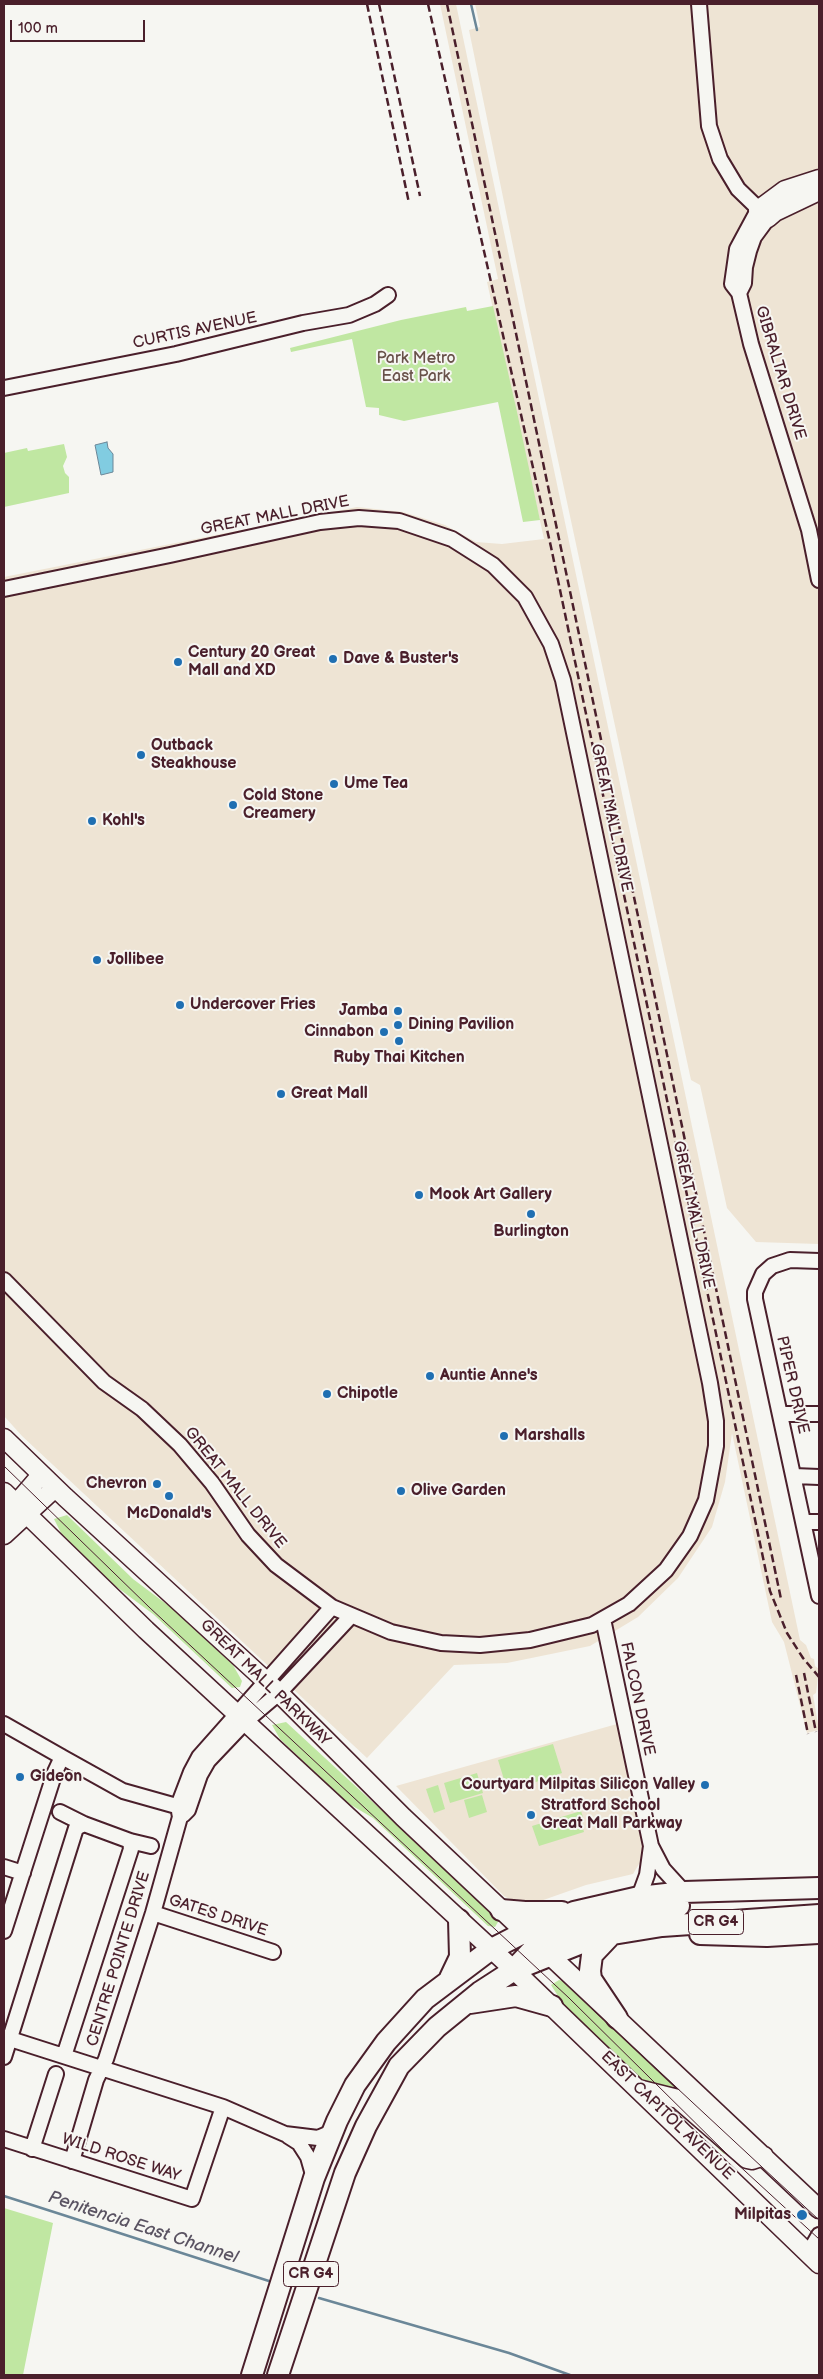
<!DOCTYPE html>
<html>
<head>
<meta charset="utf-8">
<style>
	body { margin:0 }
	#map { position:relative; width:823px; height:2379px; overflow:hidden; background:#f6f6f2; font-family:"Balsamiq Sans",sans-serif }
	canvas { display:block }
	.frame { position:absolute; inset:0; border:5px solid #4a1f2b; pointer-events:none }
	.scale { position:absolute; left:10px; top:20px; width:135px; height:22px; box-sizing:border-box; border:2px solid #4a1f2b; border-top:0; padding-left:6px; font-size:15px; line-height:18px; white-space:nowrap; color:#4a1f2b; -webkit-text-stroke:4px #f6f6f2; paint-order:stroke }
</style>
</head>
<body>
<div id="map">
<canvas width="823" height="2379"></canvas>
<div class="frame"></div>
<div class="scale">100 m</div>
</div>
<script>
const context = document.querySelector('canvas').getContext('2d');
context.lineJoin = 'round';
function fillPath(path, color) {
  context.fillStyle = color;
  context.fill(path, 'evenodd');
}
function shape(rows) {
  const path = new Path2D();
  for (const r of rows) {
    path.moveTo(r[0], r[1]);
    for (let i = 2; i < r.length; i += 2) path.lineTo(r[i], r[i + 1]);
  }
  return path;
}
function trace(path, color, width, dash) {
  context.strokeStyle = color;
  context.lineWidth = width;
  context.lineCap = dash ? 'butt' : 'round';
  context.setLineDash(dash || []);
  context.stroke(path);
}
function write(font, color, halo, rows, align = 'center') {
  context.font = font + ' "Balsamiq Sans",sans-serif';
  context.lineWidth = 4;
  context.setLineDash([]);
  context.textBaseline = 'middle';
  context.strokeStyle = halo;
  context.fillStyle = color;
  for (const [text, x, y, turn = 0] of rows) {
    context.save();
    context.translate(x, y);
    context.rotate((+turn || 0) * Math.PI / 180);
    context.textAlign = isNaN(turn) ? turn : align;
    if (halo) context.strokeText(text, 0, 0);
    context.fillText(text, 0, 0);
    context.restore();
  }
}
fillPath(shape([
	[440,4,456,4,800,1640,806,1645,811,1658,814,1659,815,1666,819,1669,816,1693,813,1695,819,1730,807,1733,784,1642,772,1622,732,1433,725,1482,712,1527,678,1578,638,1617,590,1646,507,1663,454,1665,367,1758,22,1436,4,1416,4,577,357,507,403,512,445,525,476,542,502,544,544,539,487,282,498,279],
	[475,4,819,4,819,1244,756,1242,727,1208,700,1085,691,1080,529,325,469,30,480,27],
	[617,1724,642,1843,643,1865,639,1864,633,1874,586,1885,532,1904,517,1903,504,1896,396,1786]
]), '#eee4d4');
fillPath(shape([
	[493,306,517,412,540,520,523,522,498,402,404,421,379,415,379,408,366,407,352,339,291,352,290,348,401,320,466,307,467,311],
	[64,444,67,457,63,466,65,473,69,477,69,493,4,507,4,453,27,448,28,451],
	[67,1515,133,1579,173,1609,233,1665,242,1681,240,1687,232,1688,153,1614,114,1585,65,1541,54,1519],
	[286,1722,494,1914,498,1922,495,1927,488,1926,373,1818,346,1802,280,1739,272,1725],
	[553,1744,562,1773,530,1784,506,1786,498,1760],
	[477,1773,483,1793,450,1803,444,1783],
	[438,1785,445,1809,434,1813,426,1789],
	[482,1795,487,1812,469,1818,464,1800],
	[581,1811,583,1817,580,1818,584,1832,539,1846,532,1826],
	[559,1980,567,1982,735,2133,734,2151,724,2154,664,2096,637,2077,567,2010,551,1985],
	[4,2208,53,2223,23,2375,4,2375]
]), '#c0e7a2');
const water = shape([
	[107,442,108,448,113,454,113,472,101,475,95,445,107,442]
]);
fillPath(water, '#81cce1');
trace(water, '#6b8798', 1);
trace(shape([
	[471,4,477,30],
	[4,2196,272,2282],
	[319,2298,509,2353,570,2375]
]), '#6b8798', 2.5);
const minor = shape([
	[699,4,709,126,720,159,738,189,768,218,754,237,749,251,745,267,744,283,739,293],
	[758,210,737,249,732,284,739,293,751,344,809,530,819,580],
	[4,388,176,354,303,323,349,315,375,304,388,295],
	[4,589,170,555,320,522,359,518,399,521,452,539,493,565,525,597,551,644,563,680,710,1383,716,1421,716,1446,706,1500,690,1536,666,1570,629,1604,592,1625,530,1640,480,1645,441,1643,391,1632,332,1607,276,1565,248,1535,212,1483,180,1445,142,1409,104,1382,4,1280],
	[819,1261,790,1260,772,1266,763,1274,755,1292,755,1299,819,1596],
	[781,1414,819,1414],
	[794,1476,819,1477],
	[803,1522,819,1522],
	[603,1619,651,1846,663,1869,684,1892],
	[4,1724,62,1757],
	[60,1812,84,1824,130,1841,151,1846],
	[183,1815,188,1810,200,1775,208,1761,246,1721,279,1693,351,1616],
	[4,1867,23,1873],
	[639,1897,647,1875,651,1846],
	[153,1913,273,1952],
	[4,1931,55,1772,62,1757,123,1791,187,1809],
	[4,2037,223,2107,285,2134,318,2138,332,2132],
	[64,2056,131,1849,130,1841],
	[4,2057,76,1828,84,1824],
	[288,2136,299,2143,308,2157,314,2178],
	[4,2139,192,2199,223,2107],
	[32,2149,56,2074],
	[72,2161,96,2080,106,2059,153,1913,180,1817,178,1806,191,1772,199,1757,332,1607],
	[808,2254,819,2235]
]);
const major = shape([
	[758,210,785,190,819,179],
	[768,218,775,212,819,191],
	[4,1438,65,1497,279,1693,403,1817,819,2209],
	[4,1492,146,1630,514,1970,819,2264],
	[4,1518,41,1475],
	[4,1535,55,1488],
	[638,2089,678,2099,747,2159,752,2160,764,2156]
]);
const highway = shape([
	[501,1910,525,1912,562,1912],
	[700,1934,767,1936,818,1933],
	[610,1936,592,1955,590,1971,591,1979,617,2018],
	[518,1965,538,1944,551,1937,619,1917,679,1906],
	[450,1978,460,1957,459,1920],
	[470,2003,516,1996,552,2006],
	[252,2375,314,2178,337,2121,355,2085,386,2042,425,1999,490,1950,525,1932,574,1912,639,1897,684,1892,819,1888],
	[278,2375,345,2173,366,2126,399,2066,437,2027,480,1992,514,1970,579,1944,613,1934,662,1926,819,1915]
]);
trace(minor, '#4a1f2b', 18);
trace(major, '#4a1f2b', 21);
trace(highway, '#4a1f2b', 24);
trace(minor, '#f6f6f2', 14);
trace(major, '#f6f6f2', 18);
trace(highway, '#f6f6f2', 20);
trace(shape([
	[4,1466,149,1607,569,1998,733,2160,819,2239],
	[592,2009,819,2220]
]), '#4a1f2b', 1);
trace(shape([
	[367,4,409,203],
	[379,4,420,196],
	[428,4,551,547,770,1591,787,1633,803,1658,819,1677],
	[447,4,781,1599],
	[804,1673,816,1732],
	[796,1675,808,1734]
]), '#4a1f2b', 2.5, [8, 4]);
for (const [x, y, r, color] of [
	[333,659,5,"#1f6fb2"],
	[178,662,5,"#1f6fb2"],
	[141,755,5,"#1f6fb2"],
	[334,784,5,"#1f6fb2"],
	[233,805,5,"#1f6fb2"],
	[92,821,5,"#1f6fb2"],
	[97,960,5,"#1f6fb2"],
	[180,1005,5,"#1f6fb2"],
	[398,1011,5,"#1f6fb2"],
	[398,1025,5,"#1f6fb2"],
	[384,1032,5,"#1f6fb2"],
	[399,1041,5,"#1f6fb2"],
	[281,1094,5,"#1f6fb2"],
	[419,1195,5,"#1f6fb2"],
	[531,1214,5,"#1f6fb2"],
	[430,1376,5,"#1f6fb2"],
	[327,1394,5,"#1f6fb2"],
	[504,1436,5,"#1f6fb2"],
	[157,1484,5,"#1f6fb2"],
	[401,1491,5,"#1f6fb2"],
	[169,1496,5,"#1f6fb2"],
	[20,1777,5,"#1f6fb2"],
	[705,1785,5,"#1f6fb2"],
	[531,1815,5,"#1f6fb2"],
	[802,2215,6,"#1f6fb2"]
]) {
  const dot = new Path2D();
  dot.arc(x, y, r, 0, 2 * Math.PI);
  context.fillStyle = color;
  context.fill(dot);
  trace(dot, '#f6f6f2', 2);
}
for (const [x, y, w] of [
	[716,1922,55],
	[311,2274,55]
]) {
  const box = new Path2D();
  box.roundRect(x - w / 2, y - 12.5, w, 25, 4);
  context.fillStyle = '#f6f6f2';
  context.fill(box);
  trace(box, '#4a1f2b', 1);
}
write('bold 15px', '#4a1f2b', null, [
	["CR G4",716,1922],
	["CR G4",311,2274]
]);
write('16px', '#4a1f2b', '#f6f6f2', [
	["CURTIS AVENUE",195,331,-12],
	["GIBRALTAR DRIVE",780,373,73],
	["GREAT MALL DRIVE",275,516,-11],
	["GREAT MALL DRIVE",611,818,78],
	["GREAT MALL DRIVE",693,1215,78],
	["PIPER DRIVE",792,1385,77],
	["GREAT MALL DRIVE",235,1488,51],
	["GREAT MALL PARKWAY",265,1683,44],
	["FALCON DRIVE",637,1699,78],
	["GATES DRIVE",218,1916,18],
	["CENTRE POINTE DRIVE",119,1959,-73],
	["EAST CAPITOL AVENUE",667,2116,44],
	["WILD ROSE WAY",121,2158,18]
]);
write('16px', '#685149', '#f6f6f2', [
	["Park Metro",416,359],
	["East Park",416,377]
]);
write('bold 16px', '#4a1f2b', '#f6f6f2', [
	["Century 20 Great",188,653],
	["Mall and XD",188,671],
	["Dave & Buster's",343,659],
	["Outback",151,746],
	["Steakhouse",151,764],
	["Ume Tea",344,784],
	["Cold Stone",243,796],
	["Creamery",243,814],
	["Kohl's",102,821],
	["Jollibee",107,960],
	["Undercover Fries",190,1005],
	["Jamba",388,1011,"right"],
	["Dining Pavilion",408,1025],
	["Cinnabon",374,1032,"right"],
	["Ruby Thai Kitchen",399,1058,"center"],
	["Great Mall",291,1094],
	["Mook Art Gallery",429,1195],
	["Burlington",531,1232,"center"],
	["Auntie Anne's",440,1376],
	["Chipotle",337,1394],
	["Marshalls",514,1436],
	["Chevron",147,1484,"right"],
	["Olive Garden",411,1491],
	["McDonald's",169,1514,"center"],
	["Gideon",30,1777],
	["Courtyard Milpitas Silicon Valley",695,1785,"right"],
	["Stratford School",541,1806],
	["Great Mall Parkway",541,1824],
	["Milpitas",791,2215,"right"]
], 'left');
write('italic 18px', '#5a5362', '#f6f6f2', [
	["Penitencia East Channel",143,2228,18]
]);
</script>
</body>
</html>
